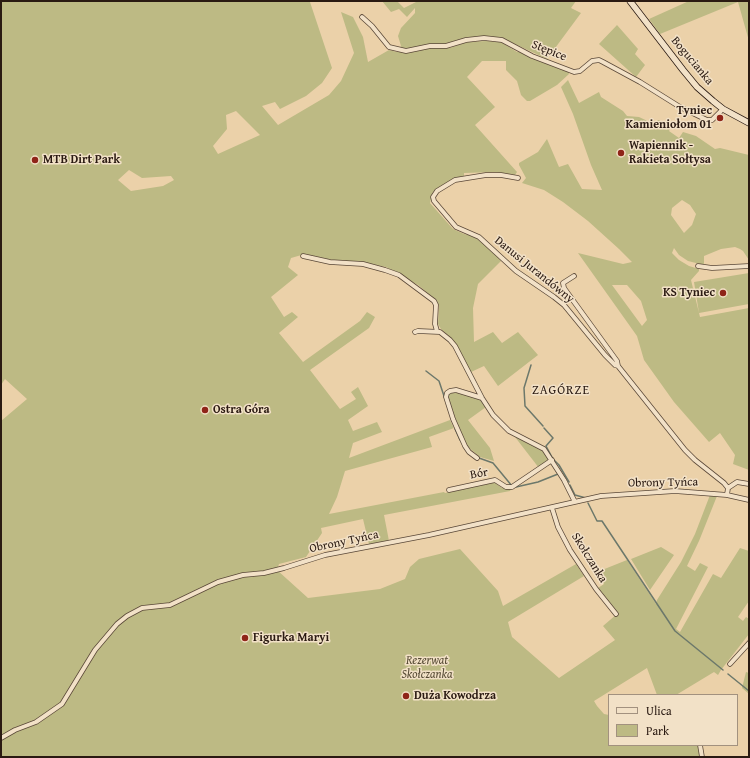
<!DOCTYPE html>
<html>
<head>
<meta charset="utf-8">
<style>
	body { margin:0 }
	#map { position:relative; width:750px; height:758px; overflow:hidden; background:#ebd1a9; font-family:"Gentium Book Plus",serif }
	canvas { display:block }
	.frame { position:absolute; inset:0; border:2px solid #2a1a12; pointer-events:none }
	.legend { position:absolute; left:608px; top:694px; width:130px; height:52px; box-sizing:border-box; background:#f2e1c7; border:1px solid #a2917f; margin:0; padding:5px 7px; list-style:none; font-size:12px; color:#2a1a12 }
	.legend li { display:flex; align-items:center; gap:8px; height:20px }
	.legend b { width:20px; border:1px solid #a2917f }
</style>
</head>
<body>
<div id="map">
<canvas width="750" height="758"></canvas>
<div class="frame"></div>
<ul class="legend">
<li><b style="height:5px;background:#f2e1c7"></b>Ulica</li>
<li><b style="height:11px;background:#bdba84"></b>Park</li>
</ul>
</div>
<script>
const context = document.querySelector('canvas').getContext('2d');
context.lineJoin = 'round';
function fillPath(path, color) {
  context.fillStyle = color;
  context.fill(path, 'evenodd');
}
function shape(rows) {
  const path = new Path2D();
  for (const r of rows) {
    path.moveTo(r[0], r[1]);
    for (let i = 2; i < r.length; i += 2) path.lineTo(r[i], r[i + 1]);
  }
  return path;
}
function trace(path, color, width, dash) {
  context.strokeStyle = color;
  context.lineWidth = width;
  context.lineCap = dash ? 'butt' : 'round';
  context.setLineDash(dash || []);
  context.stroke(path);
}
function write(font, color, halo, rows, align = 'center') {
  context.font = font + ' "Gentium Book Plus",serif';
  context.lineWidth = 3;
  context.setLineDash([]);
  context.textBaseline = 'middle';
  context.strokeStyle = halo;
  context.fillStyle = color;
  for (const [text, x, y, turn = 0] of rows) {
    context.save();
    context.translate(x, y);
    context.rotate((+turn || 0) * Math.PI / 180);
    context.textAlign = isNaN(turn) ? turn : align;
    if (halo) context.strokeText(text, 0, 0);
    context.fillText(text, 0, 0);
    context.restore();
  }
}
fillPath(shape([
	[1,1,312,1,310,2,332,68,322,83,306,96,280,109,275,102,262,106,278,125,329,95,341,81,354,53,341,12,353,17,363,37,368,62,389,50,397,52,401,46,398,36,401,28,415,13,415,8,407,17,399,9,391,12,382,1,397,1,404,8,418,1,576,1,571,8,581,13,547,59,502,38,482,37,464,38,446,45,450,48,467,42,486,41,501,42,517,52,521,51,568,71,569,74,557,85,530,101,527,101,521,95,517,81,506,70,506,61,482,61,467,77,495,107,475,125,517,172,515,175,496,172,464,173,464,176,450,181,433,192,430,203,453,229,464,234,479,237,501,261,478,284,473,308,474,342,493,332,502,343,518,332,538,355,498,386,484,366,471,372,456,344,449,336,441,329,438,324,439,306,436,300,418,285,386,267,362,262,332,260,305,254,291,258,288,267,298,275,271,297,284,317,292,312,298,317,279,333,303,362,360,321,367,312,375,317,369,328,310,370,340,409,356,399,351,392,358,387,368,406,348,420,353,431,377,422,382,432,353,443,349,458,450,420,454,428,429,437,432,447,345,471,337,497,329,514,444,492,445,493,494,482,502,488,511,489,510,491,384,515,389,541,369,544,363,519,321,528,322,533,306,557,279,564,277,570,308,598,380,589,405,579,410,567,419,559,460,549,498,591,503,606,576,564,584,576,508,622,512,637,559,678,615,640,603,626,617,614,598,588,604,584,597,572,627,560,656,604,657,600,681,562,695,534,710,495,717,496,699,541,687,566,695,571,700,563,708,567,676,629,680,632,713,574,721,578,740,548,749,551,749,601,738,617,743,621,746,617,749,619,749,634,721,670,718,675,714,672,676,695,657,695,647,668,594,701,597,706,604,714,609,715,609,745,699,745,701,757,1,757,1,421,27,399,5,379,1,385],
	[236,111,260,135,218,154,213,146,227,129,226,115],
	[129,170,142,178,171,176,174,180,163,186,131,191,118,180],
	[689,1,749,1,749,41,738,2,660,34,649,19],
	[617,25,638,49,635,54,645,65,636,77,599,44],
	[568,80,579,103,599,92,601,97,623,111,627,116,639,117,654,124,658,120,672,126,669,131,679,138,683,132,696,136,715,149,720,148,749,155,749,260,743,251,740,249,735,247,721,249,704,256,704,265,688,261,679,255,674,248,672,253,679,260,689,266,699,269,699,271,691,280,700,317,749,308,749,470,733,464,735,455,720,433,709,442,674,402,644,360,637,336,578,253,623,264,632,262,619,249,588,221,563,202,544,190,522,183,526,178,519,165,519,163,538,152,547,139,559,167,568,164,582,189,602,190,591,165,573,114,561,87],
	[682,200,690,205,696,214,692,225,684,233,671,215,672,208],
	[612,285,627,285,641,301,647,320,642,326],
	[749,273,749,304,699,313,694,282],
	[456,391,480,399,483,402,486,407,468,420,490,448,494,461,480,457,468,447,455,420,448,401,448,395,451,392],
	[515,437,536,445,544,452,549,460,546,463,539,468],
	[661,547,674,555,650,590,631,559],
	[746,672,749,673,749,694,742,688]
]), '#bdba84');
trace(shape([
	[531,365,524,388,525,406,543,426],
	[426,371,439,381,445,399],
	[544,428,553,438,546,446,553,459,559,465,569,482],
	[455,429,460,440],
	[479,458,493,463,512,486],
	[570,485,575,495,586,498],
	[516,487,538,482,558,474],
	[588,503,597,521,602,521,675,631,723,670],
	[728,674,749,691]
]), '#6c786b', 1.5);
const street = shape([
	[362,17,372,26,389,47,406,51,430,46,446,46,466,40,484,38,502,40,532,56,574,72,580,71,592,61,599,60,603,62,640,82,680,107,707,120,712,120,723,109],
	[518,178,501,175,486,175,455,180,437,191,433,197,434,201,456,227,479,237,516,271,554,297,564,305,605,355,615,365,618,366,685,450,695,460,724,483,728,488,727,495],
	[303,256,330,262,363,264,385,270,399,275,434,301,436,305,435,324,437,331],
	[698,266,712,268,749,266],
	[574,276,563,283,564,288,617,361,618,366],
	[415,332,418,331,440,332,450,340,455,346,482,398,493,415,509,431,544,449,564,480,575,502],
	[477,458,469,452,465,446,453,419,446,397,447,393,450,391,456,390,482,398],
	[728,488,737,482,749,484],
	[449,490,495,480,506,487,512,487,552,460],
	[552,508,558,527,570,550,596,589,616,614],
	[730,664,749,643],
	[1,738,15,730,36,722,62,704,95,650,117,624,127,616,142,608,170,605,218,582,243,575,264,573,284,568,325,555,429,535,601,496,675,491,727,495,749,500],
	[700,745,702,757]
]);
const secondary = shape([
	[630,1,683,70,697,87,713,101,723,109,749,123]
]);
trace(street, '#5a4838', 5.5);
trace(secondary, '#2a1a12', 7);
trace(street, '#f2e1c7', 4);
trace(secondary, '#f2e1c7', 5.5);
for (const [x, y, r, color] of [
	[720,118,4,"#8f2418"],
	[621,153,4,"#8f2418"],
	[35,160,4,"#8f2418"],
	[723,293,4,"#8f2418"],
	[205,410,4,"#8f2418"],
	[245,638,4,"#8f2418"],
	[406,696,4,"#8f2418"]
]) {
  const dot = new Path2D();
  dot.arc(x, y, r, 0, 2 * Math.PI);
  context.fillStyle = color;
  context.fill(dot);
  trace(dot, '#f2e1c7', 1.5);
}
write('12px', '#2a1a12', '#f2e1c7', [
	["Stępice",549,51,22],
	["Bogucianka",692,61,50],
	["Danusi Jurandówny",534,270,39],
	["Bór",479,474,-10],
	["Obrony Tyńca",663,483,-1],
	["Obrony Tyńca",344,542,-12],
	["Skołczanka",589,558,58]
]);
write('bold 12px', '#2a1a12', '#f2e1c7', [
	["Tyniec",712,111,"right"],
	["Kamieniołom 01",712,125,"right"],
	["Wapiennik -",629,146],
	["Rakieta Sołtysa",629,160],
	["MTB Dirt Park",43,160],
	["KS Tyniec",715,293,"right"],
	["Ostra Góra",213,410],
	["Figurka Maryi",253,638],
	["Duża Kowodrza",414,696]
], 'left');
write('italic 12px', '#564a34', '#f2e1c7', [
	["Rezerwat",427,661],
	["Skołczanka",427,675]
]);
context.letterSpacing = '1px';
write('13px', '#2a1a12', '#f2e1c7', [
	["ZAGÓRZE",561,391]
]);
context.letterSpacing = '0px';
</script>
</body>
</html>
